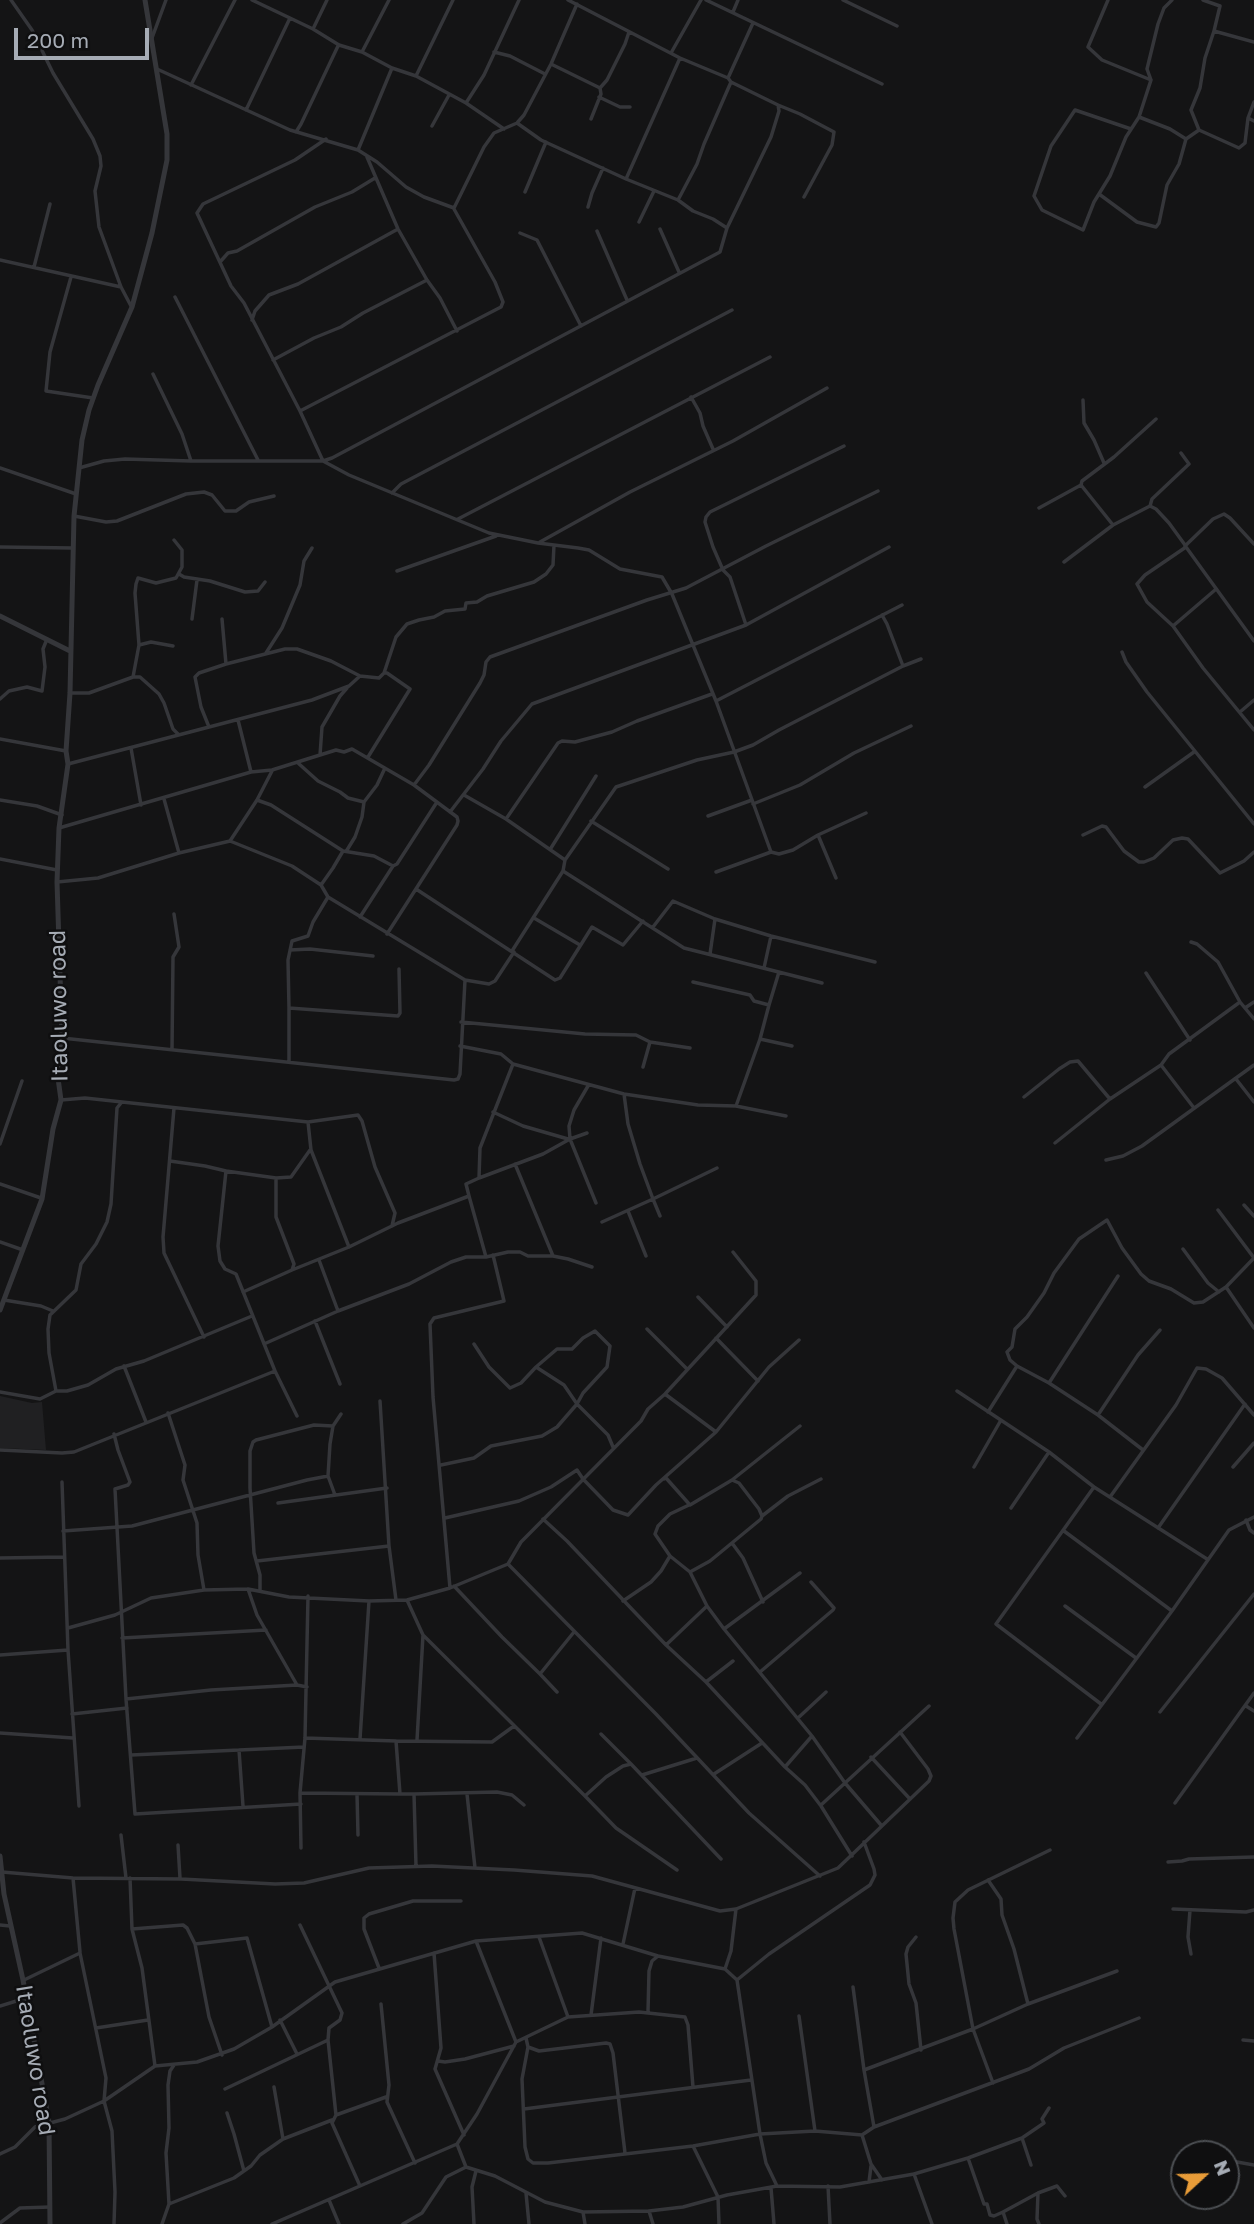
<!DOCTYPE html>
<html>
<head>
<meta charset="utf-8">
<style>
	body { margin:0 }
	#map { position:relative; width:1254px; height:2224px; overflow:hidden; background:#141415; font-family:"Golos Text",sans-serif }
	canvas { display:block }
	.north { position:absolute; left:1170px; top:2140px; width:70px; height:70px; box-sizing:border-box; background:#0f0f10; border:2px solid #4b4e52; border-radius:50%; rotate:68deg; font-size:19px; font-weight:700; line-height:28px; text-align:center; color:#a6acb5 }
	.north::after { content:''; display:block; margin:auto; width:24px; height:32px; background:#e89c38; clip-path:polygon(50% 0,100% 100%,50% 72%,0 100%) }
	.scale { position:absolute; left:14px; top:28px; width:135px; height:32px; box-sizing:border-box; border:4px solid #a6acb5; border-top:0; padding-left:9px; font-size:21px; line-height:24px; white-space:nowrap; color:#a6acb5; -webkit-text-stroke:5px #0f0f10; paint-order:stroke }
</style>
</head>
<body>
<div id="map">
<canvas width="1254" height="2224"></canvas>
<div class="north">N</div>
<div class="scale">200 m</div>
</div>
<script>
const context = document.querySelector('canvas').getContext('2d');
context.lineJoin = 'round';
function fillPath(path, color) {
  context.fillStyle = color;
  context.fill(path, 'evenodd');
}
function shape(rows) {
  const path = new Path2D();
  for (const r of rows) {
    path.moveTo(r[0], r[1]);
    for (let i = 2; i < r.length; i += 2) path.lineTo(r[i], r[i + 1]);
  }
  return path;
}
function trace(path, color, width, dash) {
  context.strokeStyle = color;
  context.lineWidth = width;
  context.lineCap = dash ? 'butt' : 'round';
  context.setLineDash(dash || []);
  context.stroke(path);
}
function write(font, color, halo, rows, align = 'center') {
  context.font = font + ' "Golos Text",sans-serif';
  context.lineWidth = 5;
  context.setLineDash([]);
  context.textBaseline = 'middle';
  context.strokeStyle = halo;
  context.fillStyle = color;
  for (const [text, x, y, turn = 0] of rows) {
    context.save();
    context.translate(x, y);
    context.rotate((+turn || 0) * Math.PI / 180);
    context.textAlign = isNaN(turn) ? turn : align;
    if (halo) context.strokeText(text, 0, 0);
    context.fillText(text, 0, 0);
    context.restore();
  }
}
fillPath(shape([
	[0,1396,32,1403,42,1402,46,1450,0,1448]
]), '#202022');
trace(shape([
	[11,0,32,30,53,73,93,139,100,156,101,166,95,191,99,227,121,287,131,306],
	[252,0,313,29,339,45,362,52,392,68,416,76,466,103,504,129],
	[568,0,680,58,728,78,731,82],
	[706,0,882,84],
	[843,0,897,26],
	[1108,0,1088,47,1102,60,1151,80],
	[1172,0,1164,8,1158,24,1147,69,1151,80,1139,117,1170,129,1186,139,1199,130,1239,148,1245,143,1248,118,1254,121],
	[1203,0,1220,6,1214,31,1254,42],
	[733,12,738,0],
	[313,29,327,0],
	[152,38,166,0],
	[362,52,389,0],
	[494,52,510,56,545,74],
	[671,53,701,0],
	[551,64,600,88,607,80,625,44,629,32],
	[392,68,358,150,377,162,406,187,424,197,454,208,484,147,494,133,517,123,524,115,551,64,577,4],
	[157,69,290,130,358,150],
	[416,76,453,0],
	[728,78,753,23],
	[191,85,235,0],
	[599,97,620,107,630,107],
	[466,103,484,75,519,0],
	[778,105,800,114,834,132,832,145,804,197],
	[246,110,290,18],
	[1248,118,1254,102],
	[591,119,601,94,600,88],
	[517,123,541,140,626,179],
	[432,126,449,95],
	[1131,129,1075,110,1051,146,1034,196,1042,210,1083,230,1094,202,1110,176,1126,137,1139,117],
	[1199,130,1191,110,1200,88,1205,58,1214,31],
	[296,132,301,124,338,46],
	[326,139,295,160,203,204,197,213,231,286,244,303,300,411,323,461,349,475,489,533,538,543,578,548,589,550,620,569,662,577,672,594,716,701,771,852,779,854,793,850,818,835,866,813],
	[367,157,398,229,427,280,440,298,457,331],
	[525,192,546,142],
	[1099,194,1137,222,1156,227,1159,223,1167,185,1179,164,1186,139],
	[678,200,626,179,680,58],
	[588,207,592,193,603,168],
	[639,222,654,191],
	[660,229,679,272],
	[597,231,627,300],
	[520,233,537,240,581,326],
	[0,260,121,287],
	[220,262,228,253,237,251,315,207,352,192,375,178],
	[34,267,50,204],
	[71,277,50,352,46,391,93,398],
	[175,297,258,460],
	[252,320,255,311,269,295,298,284,398,229],
	[273,360,314,338,341,327,363,313,427,280],
	[153,374,182,434,191,461],
	[691,397,700,413,703,426,713,449],
	[1083,400,1084,423,1094,440,1104,463],
	[300,411,501,307,503,302,495,282,454,209],
	[0,468,76,494],
	[79,468,104,461,125,459,191,461,323,461,332,458,720,252,727,228,771,137,779,111,778,105,731,82,704,144,697,164,678,200,693,211,713,219,727,228],
	[392,493,401,484,732,310],
	[1150,506,1156,509,1169,523,1185,545],
	[1039,508,1081,485],
	[74,516,106,522,117,521,186,494,204,492,212,495,225,511,236,511,249,502,274,496],
	[458,519,770,357],
	[1113,525,1081,485,1082,481,1114,457,1156,419],
	[540,542,630,492,733,441,827,388],
	[1185,546,1213,519,1224,514,1230,518,1254,544],
	[0,547,73,548],
	[1064,562,1113,525,1150,506,1152,499,1189,464,1181,453],
	[397,571,496,536],
	[179,574,184,577,210,581,245,592,258,591,265,582],
	[1215,590,1173,626,1203,668,1254,730],
	[882,615,887,624,903,666],
	[192,619,197,580],
	[222,619,226,664],
	[746,625,730,577,723,570,713,547,705,522,706,517,710,512,844,446],
	[1173,626,1147,602,1137,584,1145,575,1186,547,1254,641],
	[139,645,151,642,173,646],
	[1122,652,1126,662,1147,692,1254,824],
	[266,653,282,628,300,585,304,561,312,548],
	[384,673,396,637,407,624,419,620,434,617,445,611,465,609,466,603,477,602,487,596,534,582,546,574,553,565,554,545],
	[133,677,139,645,135,593,136,584,138,578,156,583,176,578,182,567,182,550,174,540],
	[70,693,89,693,133,677,140,677,159,694,164,703,173,729,178,734],
	[0,699,9,691,27,687,42,691,45,667,43,649,47,639],
	[716,701,902,605],
	[1240,712,1254,700],
	[238,720,251,772],
	[209,727,201,707,195,677,199,673,226,664,285,649,297,649,331,661,360,676],
	[0,739,66,751],
	[131,748,141,805],
	[320,755,322,727,340,696,347,688],
	[298,763,318,781,340,792,348,798,364,802],
	[68,764,312,700,349,686,360,676,379,678,384,673,387,673,410,689,368,757],
	[414,785,429,765,480,683,484,675,486,662,490,657,647,600,686,588,766,546,878,491],
	[1145,787,1194,752],
	[464,795,506,819,565,860],
	[164,799,179,853],
	[0,800,37,806,62,815],
	[257,800,271,805,343,851,333,868,321,885],
	[753,804,800,785,854,753,911,726],
	[450,812,483,769,501,741,532,704,746,625,889,547],
	[708,816,752,800],
	[506,819,558,743,562,741,575,742,612,732,637,721,712,694],
	[591,821,668,869],
	[59,828,251,772,272,770,336,750,344,752,352,749,414,785,457,817,458,821,457,825,387,934],
	[818,835,836,878],
	[1083,835,1102,826,1106,827,1124,851,1139,862,1144,862,1154,858,1173,840,1182,838,1188,839,1220,873,1244,861,1254,852],
	[230,841,292,866,321,885,328,897,465,980],
	[551,848,596,776],
	[347,850,355,837,362,817,364,802,377,785,385,768],
	[343,851,374,856,393,866,397,864,437,802],
	[0,859,57,870],
	[563,871,684,948,822,983],
	[716,872,771,852],
	[57,882,98,878,179,853,230,841,257,800,272,771],
	[416,889,555,980,560,978,592,927,623,945,643,921],
	[360,917,393,866],
	[534,918,580,945],
	[653,927,673,901,715,919,771,936,875,962],
	[1191,942,1197,944,1218,962,1240,1002],
	[290,950,310,949,373,956],
	[512,951,563,871,565,860,616,787,697,760,734,752,753,745,779,730,903,666,921,659],
	[710,954,715,919],
	[764,968,771,936],
	[1146,973,1190,1040],
	[693,982,750,995,754,1001,769,1005,760,1039],
	[769,1005,779,972],
	[289,1008,288,960,292,941,308,936,313,922,328,897],
	[1245,1008,1254,1002],
	[461,1022,585,1034,636,1035,650,1042,690,1048],
	[62,1038,454,1080,458,1079,460,1074,465,980,489,984,495,981,514,952],
	[460,1046,501,1054,513,1064,624,1094,698,1105,736,1106,786,1116],
	[172,1050,173,957,179,947,174,914],
	[289,1062,289,1008,398,1016,400,1013,399,969],
	[513,1064,480,1148,479,1178,543,1154,570,1139,587,1133],
	[1161,1065,1194,1108],
	[643,1067,650,1042],
	[1236,1079,1254,1102],
	[588,1086,574,1110,569,1126,570,1139,596,1203],
	[624,1094,628,1124,640,1164,653,1199,717,1168],
	[1024,1097,1059,1069,1070,1062,1078,1061,1110,1099,1161,1065,1169,1054,1240,1002,1254,1019],
	[61,1100,85,1098,308,1122,311,1150,349,1247],
	[736,1106,760,1039,792,1046],
	[174,1108,163,1237,164,1253,204,1337],
	[493,1112,523,1126,568,1139],
	[308,1122,358,1115,362,1121,375,1167,395,1213,392,1226],
	[1055,1143,1110,1099],
	[0,1144,22,1081],
	[1106,1160,1123,1156,1142,1146,1254,1065],
	[170,1161,205,1166,226,1171],
	[515,1164,553,1256],
	[0,1184,41,1198],
	[469,1196,486,1257],
	[1244,1205,1254,1216],
	[1218,1210,1254,1258],
	[628,1211,646,1256],
	[602,1222,653,1199,660,1216],
	[0,1242,23,1250],
	[1183,1249,1208,1283,1219,1292],
	[319,1260,338,1311],
	[292,1270,349,1247,398,1223,469,1196,466,1184,479,1178],
	[1226,1287,1254,1328],
	[243,1292,292,1270,294,1264,276,1217,276,1179],
	[698,1297,727,1327],
	[4,1300,41,1306,53,1311],
	[315,1321,340,1384],
	[647,1329,687,1369],
	[716,1338,758,1381],
	[264,1344,338,1311,409,1284,451,1262,466,1257,486,1257,508,1252,520,1252,528,1256,553,1256,568,1259,592,1267],
	[474,1344,489,1367,510,1388,521,1383,536,1367,564,1385,577,1404,608,1435,613,1447],
	[124,1366,146,1422],
	[1049,1383,1118,1276],
	[56,1391,49,1353,48,1329,50,1315,76,1290,81,1264,96,1244,107,1222,111,1204,117,1108,121,1103],
	[957,1391,1049,1452,1094,1487,1207,1559],
	[0,1392,40,1399,56,1391,67,1391,88,1385,116,1369,144,1361,252,1316],
	[380,1401,389,1546,396,1600],
	[988,1412,1017,1366],
	[168,1413,185,1465,183,1480,197,1523,198,1555,204,1590],
	[1098,1415,1138,1355,1160,1330],
	[297,1416,275,1371,236,1274,225,1269,220,1261,218,1246,226,1171,276,1178,291,1177,310,1150],
	[716,1432,769,1367,799,1340],
	[114,1434,118,1450,130,1482,128,1485,115,1489,126,1699,135,1814,301,1804],
	[0,1450,62,1453,74,1452,275,1371],
	[1143,1450,1098,1415,1049,1383,1017,1366,1010,1360,1007,1352,1012,1347,1015,1329,1027,1317,1044,1293,1054,1273,1079,1239,1107,1220,1122,1248,1141,1274,1149,1281,1171,1289,1194,1303,1203,1302,1226,1287,1254,1258],
	[441,1465,474,1458,491,1446,542,1436,557,1427,577,1404,583,1393,607,1367,610,1346,595,1331,583,1338,572,1349,557,1349,536,1367],
	[974,1467,1001,1420],
	[1233,1467,1254,1443],
	[664,1479,666,1478,690,1505,732,1480,800,1426],
	[62,1482,68,1650,79,1806],
	[1094,1487,996,1624,1101,1704],
	[335,1495,328,1476,330,1444,333,1426,341,1414],
	[1110,1497,1176,1405,1197,1368,1206,1369,1222,1378,1254,1415],
	[278,1503,387,1488],
	[689,1505,670,1514,658,1526,655,1534,670,1556,690,1572,707,1606],
	[1011,1508,1049,1452],
	[762,1516,788,1496,821,1479],
	[445,1518,519,1501,551,1487,577,1470,583,1479,613,1510,628,1515,656,1485,716,1432,665,1394],
	[543,1519,567,1541,666,1645,706,1682,785,1767,805,1785,821,1806,852,1856],
	[1246,1520,1250,1530,1254,1533],
	[1158,1528,1245,1404],
	[63,1531,132,1526,307,1480,328,1476],
	[1064,1531,1172,1611],
	[732,1543,743,1558,763,1602],
	[0,1558,64,1557],
	[257,1561,389,1546],
	[508,1564,656,1714,749,1813,820,1876],
	[690,1572,710,1561,761,1519,762,1516,759,1509,739,1483,732,1480],
	[454,1586,502,1637,540,1674,574,1632],
	[450,1588,433,1397,430,1324,434,1318,504,1301,493,1255],
	[248,1589,257,1615,297,1685],
	[260,1591,260,1575,254,1553,250,1488,250,1451,253,1442,256,1440,314,1425,333,1426],
	[407,1600,423,1635,585,1796],
	[623,1601,651,1582,661,1571,670,1556],
	[1065,1606,1136,1658],
	[68,1628,115,1615,151,1598,204,1590,248,1589,289,1597,369,1601,407,1600,450,1588,508,1564,521,1542,641,1421,648,1409,665,1394,756,1295,756,1281,733,1252],
	[724,1629,800,1573],
	[122,1638,266,1630],
	[666,1645,707,1606,724,1629,812,1736,845,1783,821,1805],
	[0,1655,68,1650],
	[760,1672,833,1610,834,1608,811,1582],
	[540,1674,557,1692],
	[706,1682,733,1661],
	[126,1699,211,1690,297,1685,307,1687],
	[1246,1706,1254,1711],
	[1160,1712,1254,1594],
	[72,1714,127,1708],
	[798,1718,826,1692],
	[0,1733,73,1738],
	[601,1734,631,1764],
	[305,1738,396,1741,400,1794,414,1794,416,1866],
	[1077,1738,1172,1611,1229,1530,1254,1517],
	[360,1739,369,1601],
	[417,1740,423,1635],
	[396,1741,492,1742,514,1726],
	[239,1750,243,1806],
	[131,1755,304,1747],
	[871,1757,910,1799],
	[785,1767,812,1736],
	[714,1774,762,1743],
	[642,1775,697,1758],
	[300,1793,400,1794],
	[357,1794,358,1835],
	[414,1794,497,1792,512,1795,524,1805],
	[467,1794,475,1868],
	[1175,1803,1254,1693],
	[881,1825,845,1783,929,1706],
	[121,1835,126,1878],
	[178,1845,180,1878],
	[301,1848,300,1793,305,1738,308,1596],
	[1168,1862,1182,1861,1189,1859,1254,1857],
	[677,1870,616,1828,585,1796,606,1777,623,1766,631,1764,721,1859],
	[2,1872,73,1878,181,1879,275,1884,304,1883,369,1868,432,1866,514,1870,592,1876,720,1911,736,1909,838,1868,929,1781,931,1776,928,1769,900,1732],
	[73,1878,80,1952],
	[130,1878,132,1929,142,1968,155,2066],
	[988,1880,1001,1899,1002,1915,1014,1949,1028,2004],
	[1173,1909,1246,1912,1254,1910],
	[1190,1910,1188,1937,1191,1954],
	[0,1925,10,1926],
	[300,1925,342,2013,340,2020,329,2028,328,2040,336,2115,332,2123,360,2186],
	[132,1929,183,1925,187,1928,195,1944,209,2017,222,2055],
	[539,1937,568,2017],
	[916,1937,908,1947,906,1954,909,1984,916,2003,921,2050],
	[476,1941,516,2042],
	[195,1944,247,1938,272,2027],
	[623,1944,635,1888],
	[434,1953,441,2048,435,2069,464,2135],
	[379,1968,364,1929,364,1918,369,1914,413,1901,461,1901],
	[725,1969,731,1951,736,1909],
	[24,1980,80,1953,106,2078,104,2101,112,2131,115,2192,114,2224],
	[737,1980,769,1954,870,1885,875,1875,874,1869,864,1842],
	[853,1987,864,2070,874,2127],
	[381,2004,389,2085,387,2102,415,2163],
	[0,2006,26,1998],
	[648,2012,649,1971,652,1961,658,1956],
	[591,2015,601,1938],
	[799,2016,815,2131],
	[280,2020,297,2054],
	[96,2028,148,2020],
	[526,2038,528,2047,522,2079,525,2147,528,2159,533,2163,548,2163,693,2146,760,2134,815,2131,862,2135],
	[1243,2040,1254,2041],
	[528,2047,539,2051,606,2043,610,2044,613,2053,625,2153],
	[438,2061,445,2062,465,2059,514,2046],
	[864,2070,973,2029,1028,2004,1117,1971],
	[993,2083,973,2029,954,1929,953,1918,955,1902,968,1890,1050,1850],
	[274,2087,283,2139],
	[225,2089,328,2040],
	[524,2109,751,2080],
	[227,2113,234,2134,244,2171],
	[336,2115,386,2097],
	[1022,2138,1031,2165],
	[457,2144,477,2114,516,2042,568,2017,639,2012,685,2017,688,2025,693,2087],
	[693,2146,718,2197,719,2224],
	[0,2154,15,2147,35,2127,65,2119,104,2101,155,2066,197,2062,234,2049,272,2027,335,1982,476,1941,582,1933,658,1956,725,1969,737,1980,760,2134,766,2163,777,2186],
	[968,2158,984,2204,987,2204,990,2215,994,2216,1003,2212],
	[1226,2160,1254,2165],
	[914,2174,932,2224],
	[882,2180,871,2164,862,2135,874,2127,1029,2069,1064,2048,1139,2018],
	[869,2182,871,2166],
	[828,2186,830,2224],
	[771,2188,774,2224],
	[526,2193,529,2224],
	[1038,2193,1037,2219,1039,2224],
	[329,2200,339,2224],
	[169,2204,234,2178,251,2166,260,2155,283,2139,332,2120],
	[649,2211,653,2224],
	[583,2212,585,2224],
	[0,2223,20,2208,50,2207],
	[162,2224,169,2204,166,2153,169,2128,168,2085,170,2071,174,2065],
	[272,2224,457,2144,466,2167,495,2176,545,2202,583,2212,649,2211,683,2207,727,2195,777,2186,840,2187,914,2174,968,2158,1022,2138,1044,2123,1042,2119,1049,2108],
	[403,2224,422,2213,446,2177,466,2167],
	[474,2224,472,2187,476,2171],
	[1007,2224,1003,2212,1038,2193,1057,2186,1065,2196]
]), '#35363a', 3.5);
trace(shape([
	[0,616,70,651],
	[0,1310,42,1199,53,1129,61,1100,57,1071,62,1038,57,882,59,828,68,764,66,751,70,693,74,516,82,440,89,410,98,385,132,307,152,233,167,160,167,134,145,0],
	[0,1856,4,1894,23,1980,49,2122,50,2224]
]), '#35363a', 5);
write('23px', '#a6acb5', '#0f0f10', [
	["Itaoluwo road",59,1006,-91],
	["Itaoluwo road",35,2060,81]
]);
</script>
</body>
</html>
